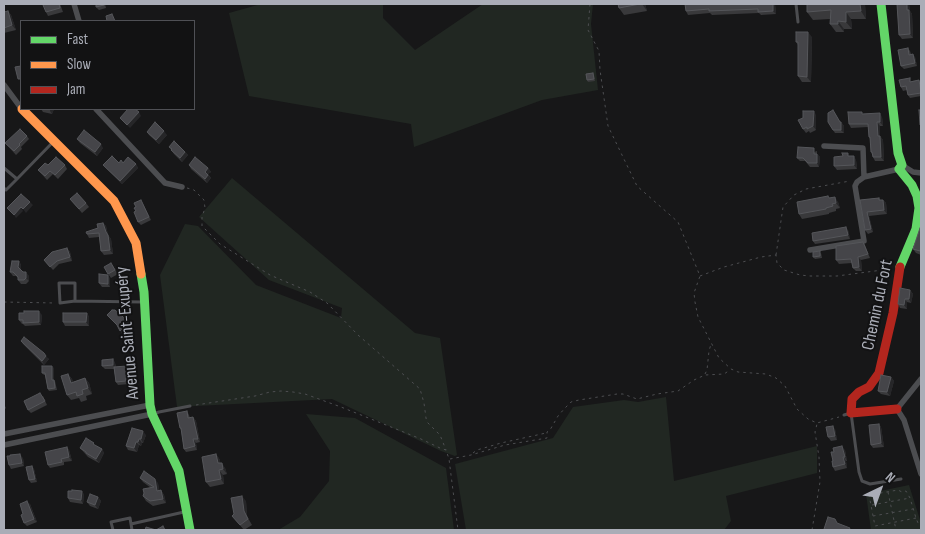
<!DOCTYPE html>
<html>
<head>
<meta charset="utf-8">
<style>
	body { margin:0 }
	#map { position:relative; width:925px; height:534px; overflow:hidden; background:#171718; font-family:"Sofia Sans Condensed",sans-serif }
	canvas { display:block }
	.frame { position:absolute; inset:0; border:5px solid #aaadb7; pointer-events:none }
	.legend { position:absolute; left:20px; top:20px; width:175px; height:90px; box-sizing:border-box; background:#121213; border:1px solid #4f5055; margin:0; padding:6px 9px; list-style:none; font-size:15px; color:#aaadb7 }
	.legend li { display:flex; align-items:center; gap:10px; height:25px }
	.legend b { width:25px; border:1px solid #4f5055 }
	.north { position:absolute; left:855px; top:464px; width:50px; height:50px; -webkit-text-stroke:4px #121213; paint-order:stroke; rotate:42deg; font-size:14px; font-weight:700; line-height:20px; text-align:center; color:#aaadb7 }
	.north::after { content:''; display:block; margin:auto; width:18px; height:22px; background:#aaadb7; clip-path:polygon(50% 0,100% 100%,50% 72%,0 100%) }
</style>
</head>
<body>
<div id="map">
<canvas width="925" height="534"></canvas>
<div class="frame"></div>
<ul class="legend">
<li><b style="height:6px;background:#63d668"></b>Fast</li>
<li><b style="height:6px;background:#ff974d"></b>Slow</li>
<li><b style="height:6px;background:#b3261e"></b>Jam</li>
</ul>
<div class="north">N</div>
</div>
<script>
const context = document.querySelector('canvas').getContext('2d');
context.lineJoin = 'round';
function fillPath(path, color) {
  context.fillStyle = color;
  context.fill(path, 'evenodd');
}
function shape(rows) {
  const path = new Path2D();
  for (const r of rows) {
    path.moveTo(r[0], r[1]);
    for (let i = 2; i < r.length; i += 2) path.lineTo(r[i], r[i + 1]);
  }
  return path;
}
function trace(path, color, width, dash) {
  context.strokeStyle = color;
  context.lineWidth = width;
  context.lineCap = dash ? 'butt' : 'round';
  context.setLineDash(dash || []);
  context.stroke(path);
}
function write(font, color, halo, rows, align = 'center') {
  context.font = font + ' "Sofia Sans Condensed",sans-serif';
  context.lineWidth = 4;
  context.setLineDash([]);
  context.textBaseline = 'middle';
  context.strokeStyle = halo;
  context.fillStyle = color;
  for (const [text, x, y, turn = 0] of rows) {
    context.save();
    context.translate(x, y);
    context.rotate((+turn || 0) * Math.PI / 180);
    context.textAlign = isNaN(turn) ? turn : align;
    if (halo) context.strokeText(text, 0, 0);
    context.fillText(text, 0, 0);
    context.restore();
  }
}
fillPath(shape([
	[261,4,383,4,383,18,415,50,483,4,593,4,591,24,598,90,542,100,414,147,411,124,249,96,229,13],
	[232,178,415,333,440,338,457,455,455,456,441,451,332,399,177,407,160,275,185,224,198,226,256,285,341,318,342,308,269,280,199,217],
	[666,397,674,481,817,446,817,473,726,496,731,521,724,530,466,530,455,464,553,438,573,407,624,400,638,402],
	[306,414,355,418,446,468,454,530,278,530,300,517,329,481,330,451],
	[909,485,921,523,921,530,871,530,866,494]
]), '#212722');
trace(shape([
	[590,4,588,30,599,51,600,70,608,126,637,186,678,222,700,276,694,293,695,302,698,317,719,358,731,369,738,372,766,374,776,378,785,386,797,409,808,419,817,423,839,417],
	[187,188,194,190,204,200,205,208,202,217,202,226,220,244,270,275,310,292,327,303,358,335,420,389,424,403,426,418,427,422,440,435,446,450],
	[776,255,783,207,794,195,806,189,850,181],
	[700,276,724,267,761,257,776,255,777,263,784,270,800,275,810,276,837,276,890,269],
	[4,302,55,303],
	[705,374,707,370,709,351,711,344],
	[196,405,255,396,270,392,281,391,293,392,305,394,341,407,421,439,440,448,446,450,449,459,458,530],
	[473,453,477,450,501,443,546,433],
	[450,459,471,455,505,445,547,438,547,432,550,430,558,416,565,408,571,402,579,400,617,394,623,394,637,399,657,394,678,391,694,380,705,375,724,374,730,370],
	[888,492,896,530],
	[872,505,910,498],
	[873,516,913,509],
	[916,518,875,526,869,495,898,490,902,492,906,491,910,498,916,518,918,523,921,526],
	[812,530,820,482,819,457,815,432,817,424]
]), '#4d4e51', 1, [2.5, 4]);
trace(shape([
	[796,4,798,22],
	[4,168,17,179,6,190,4,188],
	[17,179,53,142],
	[59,283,75,283,75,301,60,303,59,283],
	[75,301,142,302],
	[153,414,159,412,190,406],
	[844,415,851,413,859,472,862,481,870,484,901,479],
	[131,524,184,512],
	[113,530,111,522,130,518,132,530]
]), '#4c4d50', 3);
trace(shape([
	[74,4,79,21],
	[4,85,21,108],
	[96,109,165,183,182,187],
	[824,146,863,148,864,177],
	[902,165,913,172,921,173],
	[810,250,864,241,855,186,857,182,864,177,899,169],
	[921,379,897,409,904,420,921,474],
	[4,434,150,405],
	[4,445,152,414]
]), '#4c4d50', 5.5);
trace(shape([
	[881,4,898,153,902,165,899,169,912,185,917,196,919,208,916,229,900,267],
	[141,274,144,292,150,405,152,414,179,471,190,530]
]), '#63d668', 9);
trace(shape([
	[22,109,114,201,136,243,141,274]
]), '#ff974d', 9);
trace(shape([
	[897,409,851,413,852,399,859,392,869,387,879,373,893,313,900,267]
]), '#b3261e', 9);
fillPath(shape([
	[46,4,60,4,63,12,48,16,46,12],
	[96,4,105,4,106,8,99,10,96,7],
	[618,4,645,4,647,11,624,15,619,8],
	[685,4,775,4,776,14,761,15,759,13,712,15,710,13,688,15,686,11],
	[807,4,865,4,866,19,851,19,852,29,844,29,844,32,836,32,830,24,830,19,813,20,807,12],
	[897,4,909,4,910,11,912,14,913,38,902,39,899,35],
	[8,11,11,15,16,30,4,33,4,12],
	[812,37,811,82,802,82,798,76,798,45,796,42],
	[908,48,910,51,911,54,915,57,917,66,904,69,901,66],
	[593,73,594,75,595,81,588,82,587,80],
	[919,80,921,84,921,96,910,98,908,95,907,90,903,91,901,87,912,81],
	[41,109,54,109,52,114,43,112],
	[833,110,840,122,841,122,844,126,844,133,835,133,833,130],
	[864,114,882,117,883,126,880,126,880,136,883,140,884,161,875,161,873,157,872,154,871,152,870,139,869,137,868,127,851,128,849,124],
	[816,115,816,130,810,133,809,131,806,133,803,129],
	[147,132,167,135,159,144,149,135],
	[27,136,29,139,21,147,22,149,16,155,5,143],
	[77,139,103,148,97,156,80,143],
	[169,147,185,152,188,155,182,162,174,154],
	[817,151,817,154,820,157,819,167,810,167,805,161,800,161,797,158],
	[851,156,856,160,857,169,837,170,834,166],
	[123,163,136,164,138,168,122,184,103,165],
	[65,165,67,169,58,179,53,174,47,180,38,170],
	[189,165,208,168,211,172,208,174,211,178,207,183,191,169],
	[830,198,838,202,840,208,836,209,836,211,829,213,829,214,802,219,799,214],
	[879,198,880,200,883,200,886,203,887,214,869,216,873,232,868,234,865,230,860,200],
	[70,199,86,203,89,207,82,213],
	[141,200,151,220,141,225,138,222,136,211,136,207],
	[103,223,106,226,108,235,111,239,113,254,104,255,101,251,99,237,89,238,87,234,98,228],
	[921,228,921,255,916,253,913,249],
	[848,230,850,239,815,244,813,241],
	[863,242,865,245,870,258,861,260,862,271,856,271,853,268,852,263,839,264,836,260],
	[67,248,70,252,72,261,59,264,53,270,44,260],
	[821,253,822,258,815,259,813,257],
	[19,261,21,265,21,270,29,276,29,281,26,284,21,284,18,280,18,278,16,276,13,276,10,272],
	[111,263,118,274,111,278,108,274],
	[110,278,110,287,102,287,99,283],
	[910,290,913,294,911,303,907,302,907,309,900,308,898,304],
	[87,313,89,317,89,326,65,326,63,322],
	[42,315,41,325,25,326,23,324,22,324,19,320],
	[21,341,49,359,44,365,23,344],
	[113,359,115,363,116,367,129,369,130,379,128,379,129,384,118,385,116,382,114,369,105,369,102,366],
	[54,368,54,380,55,381,57,390,49,391,48,389,45,375,44,375,42,373],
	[68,374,72,379,73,382,85,378,89,383,92,394,86,396,87,400,81,402,79,398,71,400,67,395],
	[891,377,894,381,890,396,881,394,878,391],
	[43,396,47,405,31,413,28,410],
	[4,404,6,408,4,410],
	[187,411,189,415,190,418,193,417,196,421,200,442,196,443,197,450,186,452,184,449,181,430,180,428],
	[879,424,881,427,884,447,873,448,871,445],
	[835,429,837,440,831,441,828,437],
	[146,435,143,443,142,443,141,446,139,445,137,452,128,450,126,446],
	[97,446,102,449,104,453,99,463,88,457,80,448],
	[67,447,69,450,72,461,64,462,64,465,50,468,48,465],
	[845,450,847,461,846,461,847,468,835,471,833,467,833,461],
	[216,454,220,460,220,463,225,468,227,474,223,475,224,484,210,487,206,482],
	[23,458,24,466,11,469,9,465],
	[32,466,34,469,37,482,31,483,29,480],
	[140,478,158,483,159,491,161,490,164,495,166,503,153,506,146,501,143,496,151,488,143,482],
	[84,494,83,504,70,502,68,498],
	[98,497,101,501,98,509,90,506,87,502],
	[246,501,247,516,252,525,244,530,232,516],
	[30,504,37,522,27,526,24,523,23,514]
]), '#39393b');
fillPath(shape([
	[642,4,645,4,647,11],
	[773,4,775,4,776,14,773,11],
	[860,4,865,4,866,19,861,11],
	[907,4,909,4,910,11,912,14,913,38,910,34],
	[8,11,11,15,16,30,12,25],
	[846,12,851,19,852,29,846,22],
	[838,21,844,29,844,32,838,24],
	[808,32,812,37,811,82,807,77],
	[913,54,915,57,917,66,915,63],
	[50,109,54,109,52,114,50,111],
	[833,110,841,124,841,122,844,126,844,133,841,130],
	[814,111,816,115,816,130,813,126],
	[139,112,141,116,130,128,127,125],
	[880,113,882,117,883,126,880,122],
	[877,122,880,126,880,140,878,136],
	[164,131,167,135,159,144,156,140],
	[880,136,883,140,884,161,881,157],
	[101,144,103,148,97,156,95,152],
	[185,152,188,155,182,162,180,158],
	[817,154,820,157,819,167,817,163],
	[854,156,856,160,857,169,854,165],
	[136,164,138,168,122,184,120,181],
	[208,168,211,172,207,175,205,172],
	[208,175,211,178,207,183,205,179],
	[835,197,838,202,840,208,836,203],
	[883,200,886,203,887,214,884,210],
	[30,202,33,205,26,213,23,209],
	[21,207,23,211,16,218,14,215],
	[867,212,869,216,873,232,871,229],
	[103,223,106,226,108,235,106,232],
	[846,227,848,230,850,239,848,235],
	[108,235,111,239,113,254,110,250],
	[67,248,70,252,72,261,70,257],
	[858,257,861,260,862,271,859,267],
	[19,261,21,265,21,271,18,267],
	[26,272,29,276,29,281,26,278],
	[108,275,110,278,110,287,108,284],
	[910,290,913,294,911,303,909,299],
	[905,299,907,302,907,309,904,305],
	[39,311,42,315,41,325,39,322],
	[87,313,89,317,89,326,86,322],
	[129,322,131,326,123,335,120,331],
	[46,356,49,359,44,365,42,361],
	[113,359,115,363,116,368,113,365],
	[52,366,54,368,54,382,52,380],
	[127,366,129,369,130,379,128,375],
	[68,374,72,379,75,389,71,383],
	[126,376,128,379,129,384,126,381],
	[891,377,894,381,890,396,887,392],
	[85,378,89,383,92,394,88,388],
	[193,417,196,421,200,442,198,439],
	[879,424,881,427,884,447,881,443],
	[833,426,835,429,837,440,835,436],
	[143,431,146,435,143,443,141,439],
	[139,439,142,443,141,446,138,442],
	[193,439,196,443,197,450,195,446],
	[136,442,139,445,137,452,134,448],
	[842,446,845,450,847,461,845,457],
	[67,447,69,450,72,461,69,457],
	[102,449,104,453,99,463,96,459],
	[20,454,23,458,24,466,22,463],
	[216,454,220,460,221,469,218,463],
	[843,457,846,461,847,468,845,464],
	[222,463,225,468,227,474,223,469],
	[32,466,34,469,37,482,35,479],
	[219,470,223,475,224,484,221,479],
	[155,479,158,483,160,496,157,491],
	[161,490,164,495,166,503,163,499],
	[82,491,84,494,83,504,81,500],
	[242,496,246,501,247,516,252,525,244,511],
	[98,497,101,501,98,509,95,505],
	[27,501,30,504,37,522,34,519]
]), '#262628');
const building = shape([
	[46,4,59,4,60,8,46,12,43,5,46,4],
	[96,4,103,4,104,5,96,7,96,4],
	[618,4,640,4,619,8,618,4],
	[685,4,773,4,773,11,758,12,758,9,709,11,709,9,686,11,685,4],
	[807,4,860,4,861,11,846,12,846,22,838,21,838,24,830,24,831,10,807,12,807,4],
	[897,4,907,4,907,10,909,10,910,34,899,35,897,4],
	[8,11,12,25,4,28,4,12,8,11],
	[112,14,115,21,107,21,106,16,112,14],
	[796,32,808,32,807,77,798,76,798,42,796,42,796,32],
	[908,48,909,55,913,54,915,63,901,66,898,50,908,48],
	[21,66,21,79,18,79,15,67,21,66],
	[593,73,594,79,587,80,586,74,593,73],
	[910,78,910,82,919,80,921,93,908,95,906,86,901,87,899,80,910,78],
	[128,109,135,109,139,112,127,125,120,118,128,109],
	[833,110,840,122,841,122,841,130,833,130,828,122,828,113,833,110],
	[919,110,921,110,921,125,920,125,919,110],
	[803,111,814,111,813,126,807,129,807,127,803,129,798,120,803,118,803,111],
	[848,112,862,112,862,114,880,113,880,122,877,122,878,136,880,136,881,157,873,157,872,152,871,152,870,137,869,137,868,124,849,124,848,112],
	[155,122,164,131,156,140,147,132,155,122],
	[20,129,27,136,19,144,20,145,14,151,5,143,20,129],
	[84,130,101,144,95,152,77,139,84,130],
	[174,141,185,152,180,158,171,150,172,149,169,147,174,141],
	[798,147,814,148,814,154,817,154,817,163,808,163,803,158,797,158,798,147],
	[842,153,848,153,848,156,854,156,854,165,834,166,834,157,843,156,842,153],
	[112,156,119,163,121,160,123,163,128,157,136,164,120,181,103,165,112,156],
	[56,157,65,165,55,175,50,171,45,176,38,170,45,163,48,165,56,157],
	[195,157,208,168,205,172,208,175,205,179,189,165,195,157],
	[77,193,86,203,79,209,70,199,77,193],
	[21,194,30,202,23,209,21,207,14,215,7,208,21,194],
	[828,196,829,198,835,197,836,203,832,204,833,206,826,208,826,209,799,214,797,202,828,196],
	[879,198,879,200,883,200,884,210,867,212,871,229,865,230,860,200,879,198],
	[141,200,149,217,138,222,134,212,136,211,134,208,136,207,134,203,141,200],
	[103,223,106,232,108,235,110,250,101,251,99,233,87,234,86,232,98,228,97,224,103,223],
	[846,227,848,235,813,241,812,233,846,227],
	[920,228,921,228,921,247,920,251,913,249,920,228],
	[863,242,868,254,858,257,859,267,853,268,851,259,836,260,836,246,863,242],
	[67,248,70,257,57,261,50,267,44,260,52,252,67,248],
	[820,251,820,256,813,257,813,252,820,251],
	[12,261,19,261,18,267,23,272,26,272,26,278,24,280,18,280,18,277,13,272,10,272,12,261],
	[111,263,115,270,108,274,104,267,111,263],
	[99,274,108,275,108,284,99,283,99,274],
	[900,288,910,290,909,299,905,299,904,305,898,304,900,288],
	[112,310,115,310,129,322,120,331,117,325,107,315,112,310],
	[24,311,39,311,39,322,23,323,23,320,19,320,19,313,24,313,24,311],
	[63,313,87,313,86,322,63,322,63,313],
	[24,337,44,353,46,356,42,361,21,341,24,337],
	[113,359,113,365,102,366,102,360,113,359],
	[42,366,52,366,52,380,54,380,55,388,48,389,45,373,42,373,42,366],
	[127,366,128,375,126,376,126,381,116,382,114,367,127,366],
	[68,374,71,383,85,378,88,388,82,390,83,394,77,396,76,392,67,395,61,376,68,374],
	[881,375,891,377,887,392,878,391,881,375],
	[40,393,45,401,28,410,24,401,40,393],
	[187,411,188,418,193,417,198,439,193,439,195,446,184,449,181,428,180,428,177,413,187,411],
	[879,424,881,443,871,445,869,425,879,424],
	[833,426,835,436,828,437,826,427,833,426],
	[132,428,143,431,141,439,139,439,138,442,136,442,134,448,126,446,132,428],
	[86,438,94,443,93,444,102,449,96,459,86,453,86,452,80,448,86,438],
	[842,446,845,457,843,457,845,464,833,467,832,461,833,461,831,452,834,452,833,448,842,446],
	[67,447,69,457,61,459,62,462,48,465,45,452,67,447],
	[20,454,22,463,9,465,7,456,10,456,10,455,20,454],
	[216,454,218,463,222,463,223,469,219,470,221,479,206,482,202,457,216,454],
	[32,466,35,479,29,480,26,467,32,466],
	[144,471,155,479,157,491,161,490,163,499,150,501,143,496,144,493,143,489,154,487,140,478,144,471],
	[72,490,82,491,81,500,68,498,68,491,72,491,72,490],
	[90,494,98,497,95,505,87,502,90,494],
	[242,496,244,511,248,519,240,525,232,516,234,514,231,498,242,496],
	[27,501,34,519,24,523,21,515,23,514,20,504,27,501],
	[828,517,835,519,837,523,850,528,849,530,828,530,824,529,828,517],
	[163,526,165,530,145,530,146,527,156,530,163,526]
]);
fillPath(building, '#454549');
trace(building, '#55565a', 1);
write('18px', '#aaadb7', '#121213', [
	["Chemin du Fort",878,305,-78],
	["Avenue Saint-Exupéry",128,333,-95]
]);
</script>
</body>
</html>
